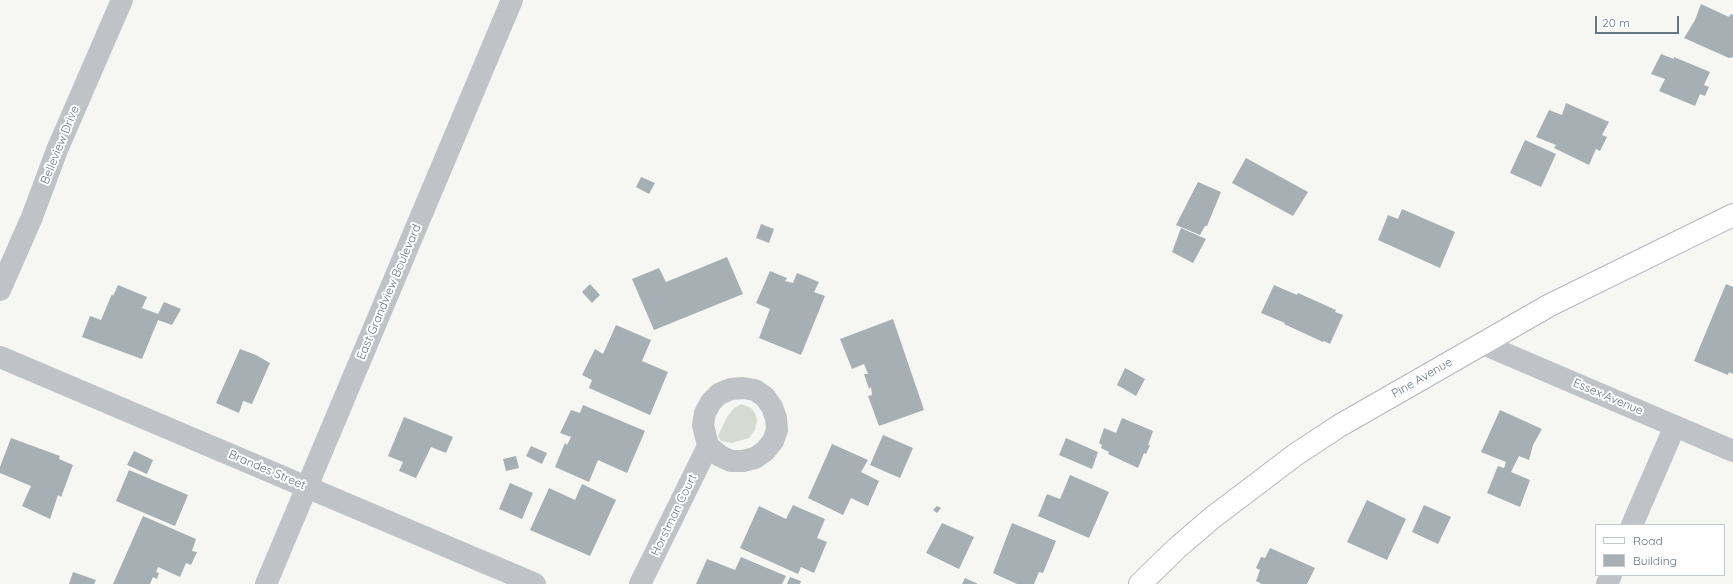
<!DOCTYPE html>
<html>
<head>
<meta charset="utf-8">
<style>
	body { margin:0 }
	#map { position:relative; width:1733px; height:584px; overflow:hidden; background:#f6f6f3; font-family:Quicksand,sans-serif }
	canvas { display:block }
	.legend { position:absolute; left:1595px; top:524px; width:130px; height:52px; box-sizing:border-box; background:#fff; border:1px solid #c1c9ce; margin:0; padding:5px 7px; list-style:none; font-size:12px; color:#657784 }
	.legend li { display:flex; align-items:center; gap:8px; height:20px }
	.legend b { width:20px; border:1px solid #c1c9ce }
	.scale { position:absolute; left:1595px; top:16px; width:84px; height:18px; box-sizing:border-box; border:2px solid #657784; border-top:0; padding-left:5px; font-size:12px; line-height:14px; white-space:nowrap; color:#657784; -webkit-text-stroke:3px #fff; paint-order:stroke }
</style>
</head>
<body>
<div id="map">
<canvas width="1733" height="584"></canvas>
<ul class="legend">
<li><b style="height:5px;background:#fff"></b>Road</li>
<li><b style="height:11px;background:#a6afb4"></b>Building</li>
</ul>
<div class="scale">20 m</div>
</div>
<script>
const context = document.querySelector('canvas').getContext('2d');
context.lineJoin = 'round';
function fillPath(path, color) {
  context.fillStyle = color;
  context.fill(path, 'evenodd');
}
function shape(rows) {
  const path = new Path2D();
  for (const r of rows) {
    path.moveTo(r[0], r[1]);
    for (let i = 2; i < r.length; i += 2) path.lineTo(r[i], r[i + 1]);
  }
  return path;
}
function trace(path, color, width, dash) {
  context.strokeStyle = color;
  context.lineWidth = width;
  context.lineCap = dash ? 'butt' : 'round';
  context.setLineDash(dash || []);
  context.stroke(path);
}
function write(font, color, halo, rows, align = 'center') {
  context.font = font + ' Quicksand,sans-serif';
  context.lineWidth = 4;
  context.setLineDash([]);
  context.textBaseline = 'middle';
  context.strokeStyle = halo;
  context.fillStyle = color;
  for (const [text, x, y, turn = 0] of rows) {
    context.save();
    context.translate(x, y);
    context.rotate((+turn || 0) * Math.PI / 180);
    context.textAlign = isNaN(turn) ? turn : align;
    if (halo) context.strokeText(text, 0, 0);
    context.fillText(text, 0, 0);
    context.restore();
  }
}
fillPath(shape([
	[742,404,751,408,755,413,757,420,755,430,749,438,732,443,721,441,718,436,727,417,734,408]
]), '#d6dbd2');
fillPath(shape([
	[1701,4,1729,17,1731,14,1733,15,1733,57,1729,58,1684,38,1695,20],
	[1661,54,1674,59,1674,57,1710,72,1704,85,1709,87,1705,96,1700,94,1695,106,1659,91,1665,79,1651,74],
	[1566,103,1609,122,1602,135,1607,137,1600,151,1596,149,1589,165,1554,148,1556,145,1536,137,1549,110,1562,115],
	[1525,140,1556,154,1541,187,1510,173],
	[1246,158,1308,192,1293,216,1232,183],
	[641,177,655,183,649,194,636,187],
	[1198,182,1221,192,1207,226,1205,226,1200,235,1176,225],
	[1402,209,1455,232,1440,268,1378,240,1388,215,1398,219],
	[761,224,774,229,769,243,756,238],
	[1181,228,1206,239,1193,263,1172,252],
	[727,257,743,294,654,330,632,279,659,268,666,282],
	[770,271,787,278,785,281,793,283,797,273,819,282,814,292,825,296,801,355,759,338,770,309,756,303],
	[590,284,600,295,592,303,582,292],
	[1726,284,1733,287,1733,374,1729,372,1728,375,1694,361],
	[118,285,147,297,142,308,158,314,164,302,181,309,172,325,158,320,142,359,82,337,90,316,101,320,112,294,113,296],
	[1274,285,1297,295,1298,293,1336,310,1335,312,1343,315,1330,344,1324,341,1323,342,1284,324,1285,323,1261,313],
	[893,319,924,410,879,426,868,396,872,395,871,387,869,389,864,374,868,374,864,364,852,369,840,339],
	[616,325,651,340,642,361,668,372,650,415,589,388,592,380,582,375,595,349,603,354],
	[240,349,256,355,270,363,252,404,243,401,239,413,216,403],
	[1125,368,1145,379,1136,396,1117,385],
	[583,405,645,431,627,473,598,460,589,482,555,467,565,443,567,445,571,437,560,433,571,410,580,413],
	[1500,410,1542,429,1533,445,1529,460,1519,456,1511,472,1530,480,1520,507,1487,493,1498,466,1504,468,1506,462,1481,452],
	[404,417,453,437,446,453,431,447,416,478,399,471,403,462,388,456],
	[1122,418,1153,431,1148,445,1150,445,1146,454,1144,453,1138,468,1108,454,1109,452,1101,448,1102,445,1099,443,1104,428,1116,433],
	[883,435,913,448,900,478,870,465],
	[11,438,60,456,59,459,73,465,61,497,58,495,50,519,22,506,31,486,0,473,0,467],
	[1066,438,1098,452,1092,469,1059,455],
	[832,444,868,460,861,472,879,481,868,506,851,498,843,515,808,498],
	[531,446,547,453,542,464,526,456],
	[134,451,153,460,147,474,127,465],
	[516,456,519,468,506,471,503,459],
	[129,470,188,495,175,526,116,501],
	[1070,475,1109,492,1089,538,1038,516,1047,494,1060,499],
	[510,483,533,493,522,519,499,509],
	[582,484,616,500,590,556,530,530,549,488,575,500],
	[1367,500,1406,519,1387,560,1347,542],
	[793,505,825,519,817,538,827,542,814,573,801,567,798,574,740,548,759,506,786,519],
	[1424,505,1451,517,1438,544,1412,532],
	[937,506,941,508,937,513,933,510],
	[143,516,196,539,192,551,197,552,191,565,186,563,180,577,158,567,156,572,159,573,157,579,153,577,150,584,113,584],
	[942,523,974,537,959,569,926,553],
	[1012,523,1056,541,1043,573,1039,572,1034,584,1017,584,993,573],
	[1270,548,1315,568,1307,584,1262,584,1256,581,1260,570,1256,568,1261,557,1265,558],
	[741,557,786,576,782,584,696,584,707,559,735,570],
	[73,572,96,580,94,584,69,584],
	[790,577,801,581,800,584,787,584],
	[965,578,978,584,962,584]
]), '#a6afb4');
const major = shape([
	[1140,584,1177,548,1212,518,1295,455,1339,426,1550,305,1733,215]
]);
trace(major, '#b2b7bb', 24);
trace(shape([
	[0,290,32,217,57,150,122,0],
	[1483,344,1733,451],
	[0,357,535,584],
	[743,388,755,390,765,397,772,407,776,418,777,430,773,441,765,451,755,458,743,461,731,461,720,456,708,446,703,425,705,413,711,402,719,394,731,389,743,388],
	[1632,525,1675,426],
	[266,584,512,0],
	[640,584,708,446],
	[1607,584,1611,575]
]), '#bfc3c7', 22);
trace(major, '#fff', 22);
write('12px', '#657784', '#fff', [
	["Belleview Drive",60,145,-68],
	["East Grandview Boulevard",389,292,-67],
	["Pine Avenue",1422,378,-30],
	["Essex Avenue",1608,397,23],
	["Brandes Street",267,470,23],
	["Horstman Court",674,515,-64]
]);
</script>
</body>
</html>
